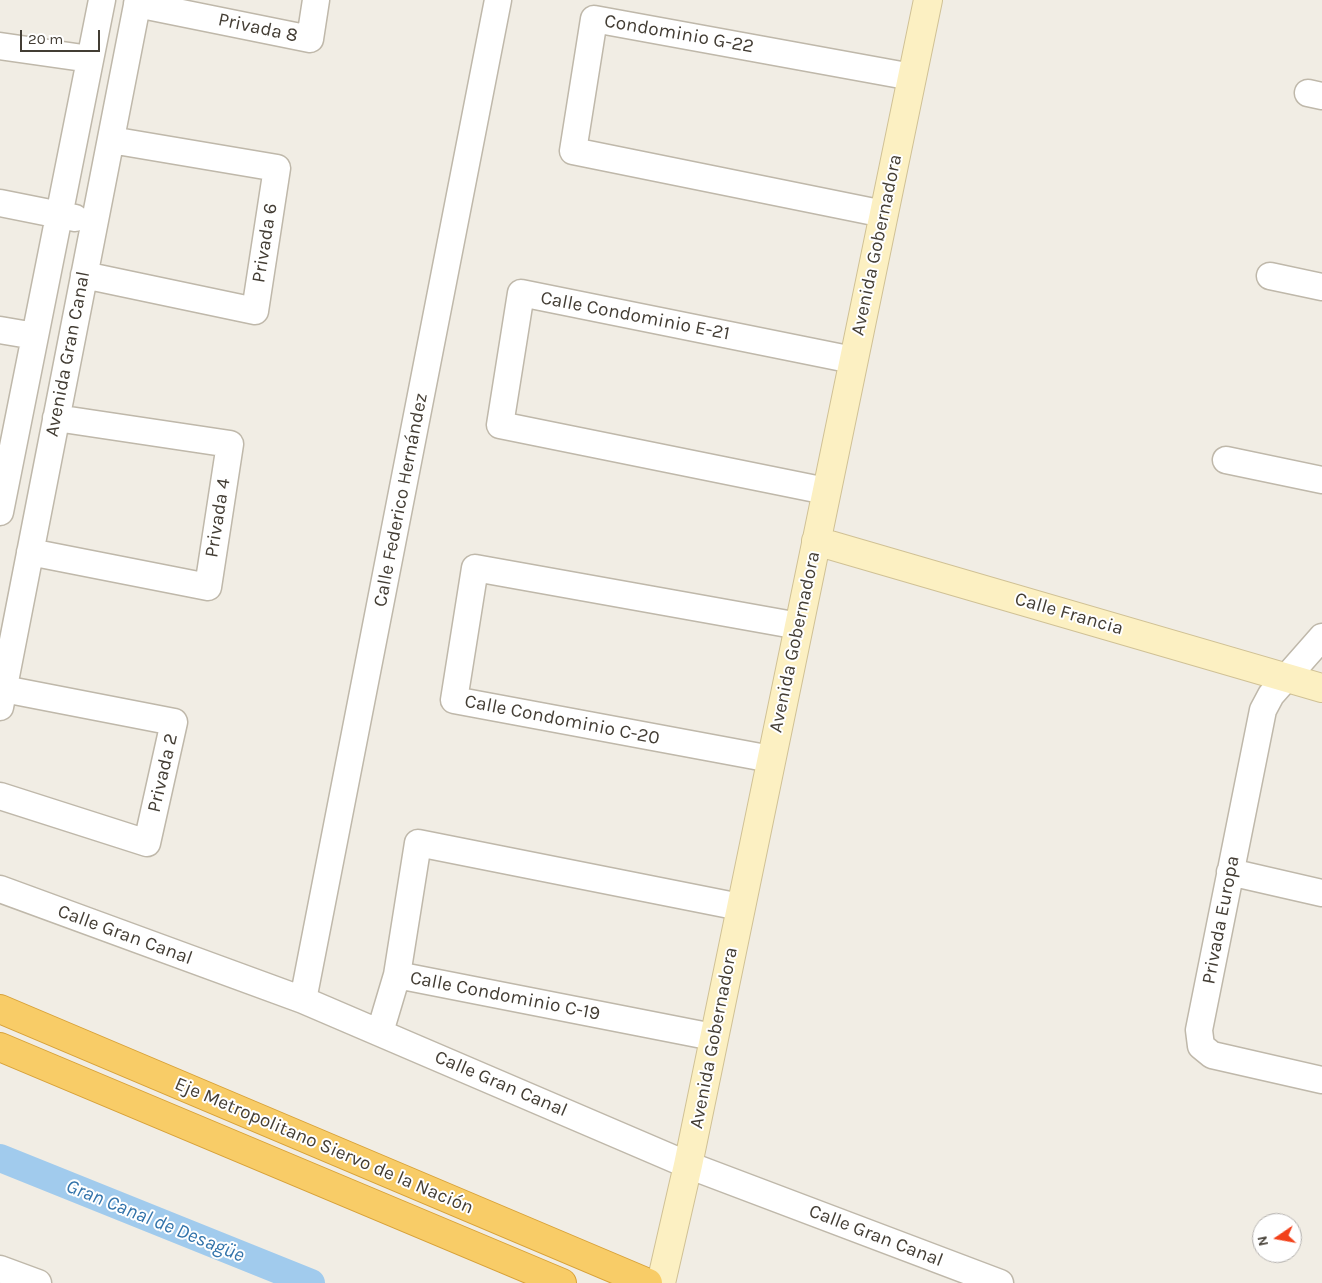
<!DOCTYPE html>
<html>
<head>
<meta charset="utf-8">
<style>
	body { margin:0 }
	#map { position:relative; width:1322px; height:1283px; overflow:hidden; background:#f1ede4; font-family:Karla,sans-serif }
	canvas { display:block }
	.north { position:absolute; left:1252px; top:1213px; width:50px; height:50px; box-sizing:border-box; background:#fff; border:1px solid #b4b1ae; border-radius:50%; rotate:258deg; font-size:14px; font-weight:700; line-height:20px; text-align:center; color:#433d34 }
	.north::after { content:''; display:block; margin:auto; width:18px; height:22px; background:#f2411a; clip-path:polygon(50% 0,100% 100%,50% 72%,0 100%) }
	.scale { position:absolute; left:20px; top:30px; width:80px; height:22px; box-sizing:border-box; border:2px solid #433d34; border-top:0; padding-left:6px; font-size:15px; line-height:18px; white-space:nowrap; color:#433d34; -webkit-text-stroke:4px #fff; paint-order:stroke }
</style>
</head>
<body>
<div id="map">
<canvas width="1322" height="1283"></canvas>
<div class="north">N</div>
<div class="scale">20 m</div>
</div>
<script>
const context = document.querySelector('canvas').getContext('2d');
context.lineJoin = 'round';
function shape(rows) {
  const path = new Path2D();
  for (const r of rows) {
    path.moveTo(r[0], r[1]);
    for (let i = 2; i < r.length; i += 2) path.lineTo(r[i], r[i + 1]);
  }
  return path;
}
function trace(path, color, width, dash) {
  context.strokeStyle = color;
  context.lineWidth = width;
  context.lineCap = dash ? 'butt' : 'round';
  context.setLineDash(dash || []);
  context.stroke(path);
}
function write(font, color, halo, rows, align = 'center') {
  context.font = font + ' Karla,sans-serif';
  context.lineWidth = 4;
  context.setLineDash([]);
  context.textBaseline = 'middle';
  context.strokeStyle = halo;
  context.fillStyle = color;
  for (const [text, x, y, turn = 0] of rows) {
    context.save();
    context.translate(x, y);
    context.rotate((+turn || 0) * Math.PI / 180);
    context.textAlign = isNaN(turn) ? turn : align;
    if (halo) context.strokeText(text, 0, 0);
    context.fillText(text, 0, 0);
    context.restore();
  }
}
trace(shape([
	[0,1158,311,1283]
]), '#a1cbed', 28);
const street = shape([
	[137,4,310,39,316,0],
	[0,46,90,59],
	[1308,93,1322,96],
	[0,203,75,218],
	[884,214,573,151,594,19,912,77],
	[84,275,255,311,277,168,111,140],
	[1270,276,1322,287],
	[0,330,35,336],
	[1226,460,1322,480],
	[826,491,500,425,521,293,853,360],
	[0,512,102,0],
	[30,552,208,587,230,444,56,418],
	[1322,637,1271,695,1263,710,1199,1030,1201,1046,1212,1055,1322,1080],
	[0,707,138,0],
	[771,759,454,700,475,568,799,626],
	[0,796,147,843,174,722,4,689],
	[1230,872,1322,893],
	[0,889,303,1000,688,1165,1000,1283],
	[397,975,713,1037],
	[303,1000,498,0],
	[380,1032,397,975,418,843,740,907],
	[0,1269,38,1283]
]);
const secondary = shape([
	[816,541,1322,688],
	[661,1283,688,1165,928,0]
]);
const highway = shape([
	[0,1009,648,1283],
	[0,1047,562,1283]
]);
trace(street, '#bfb8aa', 29);
trace(secondary, '#d0c195', 30);
trace(highway, '#d7a138', 30);
trace(street, '#fff', 26);
trace(secondary, '#fcf0c2', 28);
trace(highway, '#f8cc67', 28);
write('19px', '#433d34', '#fff', [
	["Privada 8",258,28,12],
	["Condominio G-22",679,34,10],
	["Privada 6",265,243,-81],
	["Avenida Gobernadora",877,245,-78],
	["Calle Condominio E-21",635,316,11],
	["Avenida Gran Canal",68,354,-79],
	["Calle Federico Hernández",401,500,-79],
	["Privada 4",218,518,-81],
	["Calle Francia",1069,614,16],
	["Avenida Gobernadora",795,642,-78],
	["Calle Condominio C-20",562,720,11],
	["Privada 2",163,773,-77],
	["Privada Europa",1221,920,-79],
	["Calle Gran Canal",125,935,20],
	["Calle Condominio C-19",505,996,11],
	["Avenida Gobernadora",714,1038,-79],
	["Calle Gran Canal",501,1084,23],
	["Eje Metropolitano Siervo de la Nación",324,1146,23],
	["Calle Gran Canal",876,1236,21]
]);
write('italic 20px', '#3273aa', '#fff', [
	["Gran Canal de Desagüe",155,1221,22]
]);
</script>
</body>
</html>
